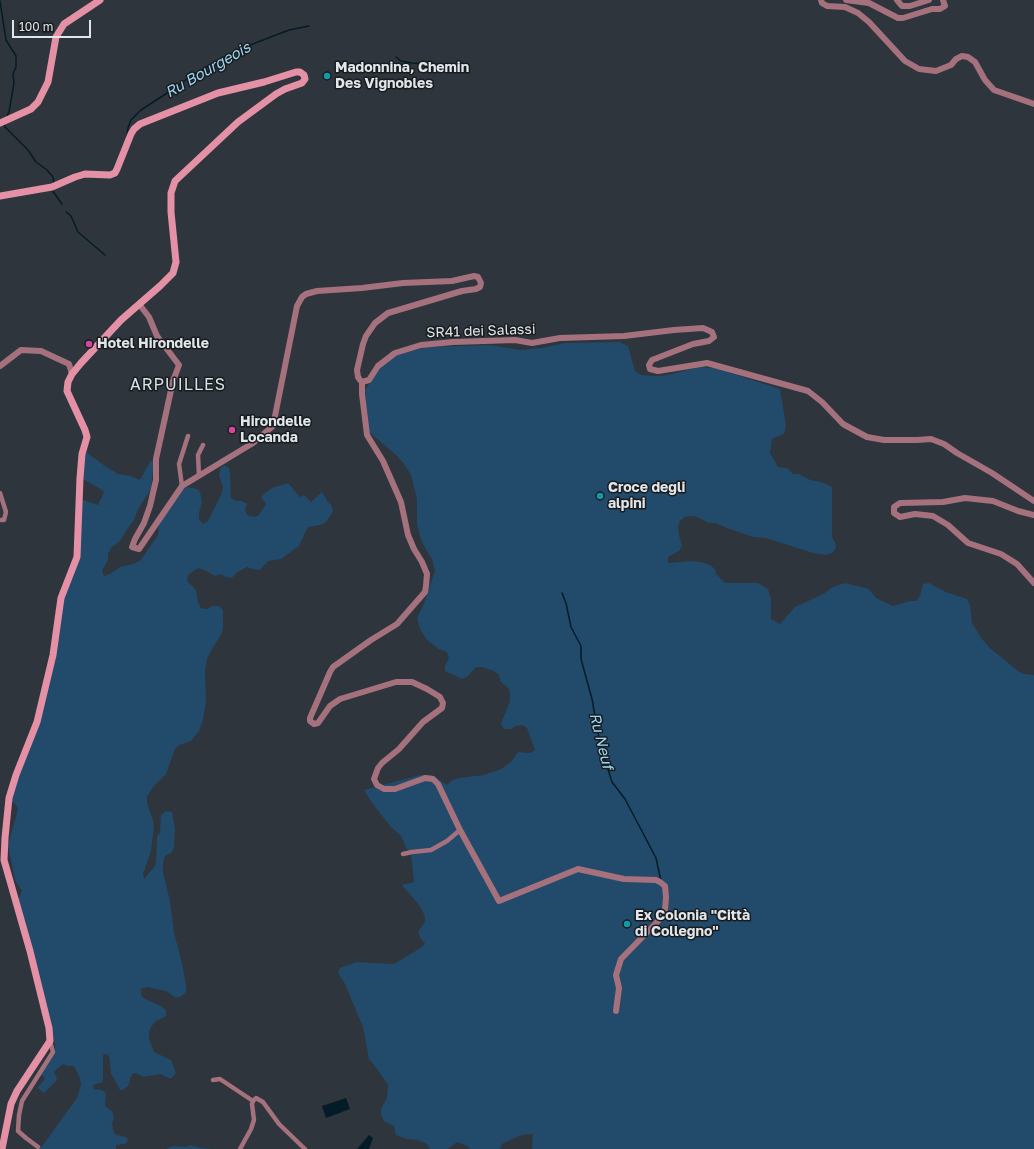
<!DOCTYPE html>
<html>
<head>
<meta charset="utf-8">
<style>
	body { margin:0 }
	#map { position:relative; width:1034px; height:1149px; overflow:hidden; background:#2e353c; font-family:"Golos Text",sans-serif }
	canvas { display:block }
	.scale { position:absolute; left:12px; top:20px; width:79px; height:18px; box-sizing:border-box; border:2px solid #e1e6ea; border-top:0; padding-left:5px; font-size:12px; line-height:14px; white-space:nowrap; color:#e1e6ea; -webkit-text-stroke:3px #191c1f; paint-order:stroke }
</style>
</head>
<body>
<div id="map">
<canvas width="1034" height="1149"></canvas>
<div class="scale">100 m</div>
</div>
<script>
const context = document.querySelector('canvas').getContext('2d');
context.lineJoin = 'round';
function fillPath(path, color) {
  context.fillStyle = color;
  context.fill(path, 'evenodd');
}
function shape(rows) {
  const path = new Path2D();
  for (const r of rows) {
    path.moveTo(r[0], r[1]);
    for (let i = 2; i < r.length; i += 2) path.lineTo(r[i], r[i + 1]);
  }
  return path;
}
function trace(path, color, width, dash) {
  context.strokeStyle = color;
  context.lineWidth = width;
  context.lineCap = dash ? 'butt' : 'round';
  context.setLineDash(dash || []);
  context.stroke(path);
}
function write(font, color, halo, rows, align = 'center') {
  context.font = font + ' "Golos Text",sans-serif';
  context.lineWidth = 3;
  context.setLineDash([]);
  context.textBaseline = 'middle';
  context.strokeStyle = halo;
  context.fillStyle = color;
  for (const [text, x, y, turn = 0] of rows) {
    context.save();
    context.translate(x, y);
    context.rotate((+turn || 0) * Math.PI / 180);
    context.textAlign = isNaN(turn) ? turn : align;
    if (halo) context.strokeText(text, 0, 0);
    context.fillText(text, 0, 0);
    context.restore();
  }
}
fillPath(shape([
	[619,342,628,346,635,371,641,375,654,376,668,375,699,367,715,368,780,389,786,425,784,434,772,439,770,453,778,467,787,468,793,474,799,474,810,480,821,482,832,487,832,537,835,542,836,548,832,553,826,555,813,553,766,538,753,537,727,528,715,523,709,523,697,517,691,516,685,517,680,521,678,527,679,535,682,546,679,551,668,557,668,563,693,561,705,563,710,565,715,569,716,574,725,583,758,583,768,589,771,599,771,619,780,624,795,607,823,594,833,587,845,583,869,589,876,598,893,606,910,601,916,601,920,596,923,584,929,583,946,592,967,599,970,605,972,623,982,639,990,648,1018,671,1024,674,1034,675,1034,1149,532,1149,533,1134,522,1135,512,1139,502,1144,500,1149,470,1149,467,1146,457,1142,448,1149,430,1149,427,1144,417,1140,407,1139,396,1135,394,1126,384,1121,381,1115,381,1109,387,1098,388,1085,377,1069,369,1059,363,1027,345,984,338,973,340,968,357,962,394,964,422,947,425,943,421,939,418,932,425,922,425,916,419,905,402,885,414,882,411,854,406,848,404,842,401,836,391,827,372,803,364,790,420,775,432,775,447,785,451,781,458,778,484,775,501,769,511,762,518,752,530,753,535,750,527,728,522,725,516,726,511,729,504,729,501,724,510,701,510,695,509,689,500,681,499,675,494,671,482,667,476,667,468,676,462,679,445,671,445,665,449,659,447,652,439,649,427,640,420,629,417,618,423,606,435,571,432,559,425,548,420,537,417,524,417,499,411,475,404,464,395,454,369,432,367,420,365,390,381,366,389,359,400,354,427,347,490,345,520,350,541,348,565,343],
	[85,451,105,466,118,474,131,476,140,480,150,462,154,459,151,489,138,509,134,520,130,525,120,541,111,548,108,554,108,560,102,571,104,576,110,574,120,567,133,564,141,560,158,535,159,522,181,491,187,487,194,488,199,490,201,496,202,502,199,513,199,519,203,524,208,521,222,493,223,487,219,476,220,469,224,465,229,468,230,474,231,498,236,501,242,501,247,504,245,509,247,515,254,517,258,516,266,504,261,497,264,494,272,488,288,483,300,497,304,495,311,502,322,492,328,502,332,506,333,512,326,522,321,525,308,527,299,546,281,559,268,561,260,570,253,569,247,567,236,573,232,578,226,577,221,574,215,576,204,570,198,568,188,575,187,581,196,590,198,602,201,608,207,609,212,606,219,606,223,610,223,627,222,633,212,649,207,659,205,671,206,701,203,719,199,731,191,741,179,745,175,749,166,774,153,787,147,797,147,803,153,820,154,827,151,851,143,874,144,879,154,867,156,862,157,836,160,833,161,815,166,811,172,812,175,829,174,848,171,853,165,856,163,862,163,873,170,901,174,933,181,959,186,985,186,992,182,996,176,998,166,991,147,987,141,989,141,995,145,999,161,1006,166,1010,166,1016,155,1022,151,1027,149,1033,149,1039,154,1052,171,1060,176,1073,172,1078,169,1078,160,1074,144,1077,135,1073,132,1074,128,1086,123,1090,120,1090,111,1073,109,1056,106,1054,103,1055,103,1081,101,1083,95,1084,93,1086,93,1089,102,1090,105,1092,106,1094,105,1106,112,1111,114,1118,112,1124,114,1133,117,1135,125,1137,128,1139,127,1142,125,1144,116,1145,116,1149,40,1149,77,1098,81,1085,80,1078,74,1066,68,1066,63,1064,54,1072,57,1079,55,1082,44,1093,37,1088,45,1079,39,1072,55,1049,55,1044,18,900,22,891,15,880,8,845,18,809,15,804,11,802,16,784,28,754,38,724,64,595,72,578,81,499,98,505,104,492,102,490,83,479],
	[191,1145,200,1148,214,1149,166,1149,173,1146,185,1147]
]), '#224a6a');
fillPath(shape([
	[346,1098,350,1109,326,1118,322,1106],
	[369,1135,373,1138,369,1149,357,1149]
]), '#041c27');
trace(shape([
	[0,1,6,40,16,56,16,67,13,74,14,83,9,112,7,116],
	[396,57,401,61,412,63,427,64,432,62],
	[4,124,5,127,28,150,36,162,47,170,53,177,54,184],
	[127,137,128,128,131,120,141,110,178,86,188,78,214,63,245,47,289,30,309,26],
	[52,190,62,204],
	[66,212,71,216,78,232,105,255],
	[562,593,566,603,571,627,581,646,581,659,592,699,600,744,612,782,625,799,645,837,656,858,661,881]
]), '#041c27', 1.5);
trace(shape([
	[199,476,198,455,203,445],
	[182,486,179,464,188,436],
	[0,493,6,512,4,520,0,520],
	[403,854,412,852,431,850,447,841,460,830],
	[213,1080,220,1079,253,1101],
	[38,1147,26,1138,18,1131,19,1115,22,1101,53,1052,50,1041],
	[240,1149,251,1129,254,1120,252,1104,253,1101,256,1098,263,1102,279,1124,305,1149]
]), '#a5717d', 4.5);
trace(shape([
	[821,0,822,3,827,6,845,7,858,13,869,22,905,61,919,69,936,71,951,65,956,59,962,56,968,57,975,62,985,80,994,90,1034,104],
	[846,0,869,3,898,18,903,18,932,9,940,9,945,6,943,0],
	[897,0,902,6,910,6,929,0],
	[139,304,149,317,157,336,179,365,173,381,156,459,156,480,150,506,144,523,135,539,132,547,139,549,182,486,253,443,273,426,297,306,302,297,306,294,317,291,362,288,403,283,452,281,474,276,478,277,481,283,480,287,476,289,462,291,388,313,375,323,366,336,363,344,357,370,358,377,360,380,362,382,369,380,378,366,395,353,421,345,453,342,515,340,532,343,560,338,624,336,674,330,703,328,712,332,714,337,709,341,693,344,652,360,649,365,650,369,658,371,707,363,808,391,822,402,843,424,867,437,884,440,917,440,931,439,944,444,957,453,992,473,1034,501],
	[0,366,21,350,41,351,69,364,72,374],
	[362,382,362,394,367,435,383,461,401,502,408,535,414,549,422,562,427,574,426,586,425,592,397,624,371,640,333,667,330,672,310,718,310,721,314,724,318,723,330,706,340,699,396,682,412,682,427,689,440,697,443,703,442,708,423,722,399,749,382,763,378,768,374,779,377,785,384,789,395,789,425,778,433,779,438,784,460,830,499,901,578,869,624,879,656,880,660,882,665,886,666,897,665,910,660,919,621,959,616,975,619,988,616,1011],
	[1034,515,1018,511,993,501,965,498,943,502,900,503,894,507,894,513,900,517,915,514,933,516,948,525,968,543,1001,554,1017,564,1034,583]
]), '#a5717d', 6);
trace(shape([
	[0,123,31,109,38,102,48,82,56,37,64,24,100,0],
	[0,196,52,187,75,177,85,174,110,175,115,173,117,169,131,134,134,129,140,124,218,93,264,82,296,72,300,72,304,75,305,79,302,83,285,89,276,94,238,122,175,181,171,193,171,212,176,262,173,273,160,286,121,320,81,363,72,374,68,382,67,391,85,430,87,437,82,454,80,478,77,557,61,598,53,655,37,722,16,775,9,798,5,838,4,860,30,951,49,1028,50,1041,17,1091,11,1104,2,1149]
]), '#e491a5', 7);
for (const [x, y, r, color] of [
	[327,76,4,"#0f9aa8"],
	[89,344,4,"#d1479c"],
	[232,430,4,"#d1479c"],
	[600,496,4,"#0f9aa8"],
	[627,924,4,"#0f9aa8"]
]) {
  const dot = new Path2D();
  dot.arc(x, y, r, 0, 2 * Math.PI);
  context.fillStyle = color;
  context.fill(dot);
  trace(dot, '#191c1f', 1.5);
}
write('bold 14px', '#e1e6ea', '#191c1f', [
	["Madonnina, Chemin",335,68],
	["Des Vignobles",335,84],
	["Hotel Hirondelle",97,344],
	["Hirondelle",240,422],
	["Locanda",240,438],
	["Croce degli",608,488],
	["alpini",608,504],
	["Ex Colonia \"Città",635,916],
	["di Collegno\"",635,932]
], 'left');
write('14px', '#e1e6ea', '#191c1f', [
	["SR41 dei Salassi",481,331,-2]
]);
write('italic 15px', '#9bd5f3', '#191c1f', [
	["Ru Bourgeois",208,70,-30],
	["Ru Neuf",601,741,76]
]);
context.letterSpacing = '1px';
write('16px', '#d9e3eb', '#191c1f', [
	["ARPUILLES",178,385]
]);
context.letterSpacing = '0px';
</script>
</body>
</html>
